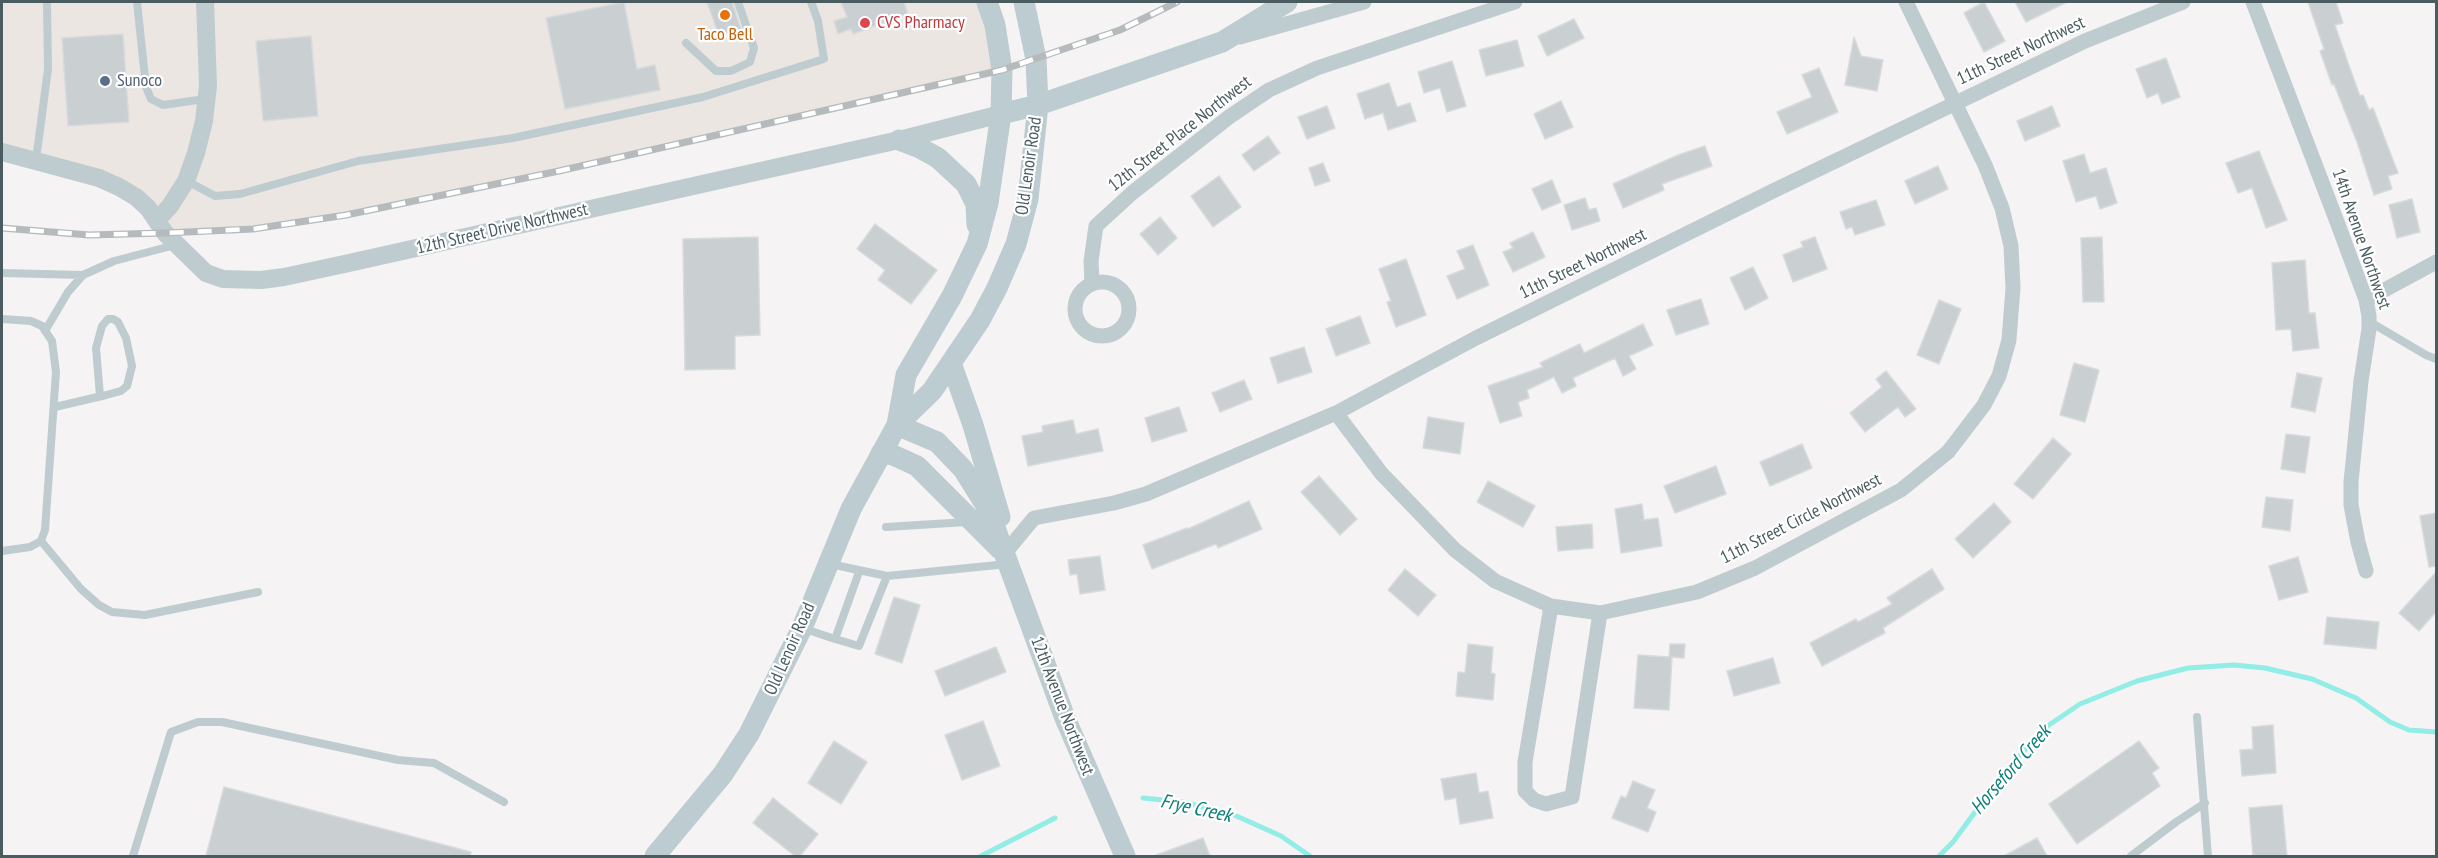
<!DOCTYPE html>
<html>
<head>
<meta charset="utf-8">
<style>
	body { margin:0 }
	#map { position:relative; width:2438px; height:858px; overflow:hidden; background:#f5f3f3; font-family:"PT Sans Narrow",sans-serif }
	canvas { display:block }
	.frame { position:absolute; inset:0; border:3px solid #4a5c60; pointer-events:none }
</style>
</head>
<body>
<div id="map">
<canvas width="2438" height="858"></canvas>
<div class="frame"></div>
</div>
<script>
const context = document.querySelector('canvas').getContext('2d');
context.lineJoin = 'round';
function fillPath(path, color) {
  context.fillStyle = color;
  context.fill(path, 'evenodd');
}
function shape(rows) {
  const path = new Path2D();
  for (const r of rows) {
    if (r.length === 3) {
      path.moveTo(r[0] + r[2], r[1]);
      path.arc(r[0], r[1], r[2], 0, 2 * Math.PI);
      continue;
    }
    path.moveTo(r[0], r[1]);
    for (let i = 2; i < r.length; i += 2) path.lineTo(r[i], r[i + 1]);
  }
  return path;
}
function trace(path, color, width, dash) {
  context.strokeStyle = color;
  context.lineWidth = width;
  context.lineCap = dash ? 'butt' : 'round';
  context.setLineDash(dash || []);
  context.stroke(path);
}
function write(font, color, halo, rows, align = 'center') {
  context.font = font + ' "PT Sans Narrow",sans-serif';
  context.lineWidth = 4.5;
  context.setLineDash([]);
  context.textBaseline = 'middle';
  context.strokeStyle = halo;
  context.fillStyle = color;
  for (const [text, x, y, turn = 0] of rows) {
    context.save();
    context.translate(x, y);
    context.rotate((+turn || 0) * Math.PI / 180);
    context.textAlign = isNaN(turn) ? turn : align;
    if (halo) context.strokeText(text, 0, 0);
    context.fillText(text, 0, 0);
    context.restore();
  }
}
fillPath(shape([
	[2,2,987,2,1002,70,559,171,346,215,253,229,165,233,136,197,2,152]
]), '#ebe6e1');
trace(shape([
	[1143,798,1183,802,1232,814,1281,836,1310,856],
	[981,856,1055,818],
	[1939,856,1953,842,2006,770,2049,725,2080,704,2137,681,2188,668,2234,665,2265,668,2312,679,2356,698,2390,722,2409,730,2436,732]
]), '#91ede5', 5);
const building = shape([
	[624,2,637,69,655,65,660,90,565,109,546,18,624,2],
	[707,2,732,2,741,29,719,36,707,2],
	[841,2,904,2,908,14,853,34,851,29,838,34,834,21,847,17,841,2],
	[1984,2,2005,41,1984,52,1964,13,1984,2],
	[2015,2,2067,2,2026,22,2015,2],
	[2308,2,2336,2,2343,23,2335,25,2348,63,2360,96,2363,95,2369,110,2373,108,2398,173,2388,176,2392,189,2374,195,2357,142,2334,84,2332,85,2320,51,2324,49,2308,2],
	[1574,19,1584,38,1547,56,1538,36,1574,19],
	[123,34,129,122,68,126,62,38,123,34],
	[311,36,318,116,263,121,256,41,311,36],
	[1854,37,1861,56,1883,60,1877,91,1845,85,1854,37],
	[1517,40,1524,66,1486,76,1479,50,1517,40],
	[2166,58,2180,97,2162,104,2158,93,2147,98,2136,69,2166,58],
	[1452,61,1466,106,1447,112,1440,88,1424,93,1418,72,1452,61],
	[1819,68,1838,112,1787,134,1777,112,1812,97,1802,75,1819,68],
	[1389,83,1397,107,1410,103,1416,121,1388,130,1383,113,1365,119,1357,94,1389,83],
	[1561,101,1573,127,1545,139,1534,114,1561,101],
	[1327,106,1335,128,1307,139,1298,117,1327,106],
	[2052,106,2060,126,2025,141,2017,121,2052,106],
	[1268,136,1280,153,1254,171,1242,155,1268,136],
	[1705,146,1712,166,1662,184,1664,190,1623,208,1613,184,1678,155,1705,146],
	[2259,151,2287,220,2266,228,2252,188,2238,193,2226,163,2259,151],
	[2084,154,2090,173,2106,168,2117,203,2100,209,2096,196,2076,202,2063,161,2084,154],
	[1323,163,1330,181,1315,186,1309,168,1323,163],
	[1938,166,1948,189,1915,204,1905,181,1938,166],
	[1219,176,1241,207,1213,227,1191,196,1219,176],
	[1552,180,1561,202,1542,210,1532,189,1552,180],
	[1585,198,1589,210,1596,208,1600,221,1572,230,1564,205,1585,198],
	[2412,199,2420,232,2397,238,2389,205,2412,199],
	[1876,200,1885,225,1855,235,1852,227,1846,229,1840,212,1876,200],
	[1160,217,1177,238,1158,255,1140,234,1160,217],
	[875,224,937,270,911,304,878,280,885,270,857,249,875,224],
	[1533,232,1545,257,1513,272,1503,252,1513,248,1510,243,1533,232],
	[758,237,760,335,735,336,735,369,685,370,683,239,758,237],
	[1815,237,1827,269,1793,282,1783,255,1803,247,1801,242,1815,237],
	[2102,237,2104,302,2083,302,2081,238,2102,237],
	[1473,245,1489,285,1457,299,1447,276,1465,269,1457,251,1473,245],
	[1406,259,1426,315,1396,327,1387,302,1391,301,1379,269,1406,259],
	[2305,260,2309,313,2315,313,2319,348,2293,351,2291,329,2276,330,2272,263,2305,260],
	[1753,267,1768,298,1745,310,1730,278,1753,267],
	[1701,299,1709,324,1676,335,1667,310,1701,299],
	[1939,300,1961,309,1939,364,1917,355,1939,300],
	[1360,316,1370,343,1336,356,1326,329,1360,316],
	[1643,324,1653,345,1629,356,1636,369,1623,376,1615,358,1573,378,1576,386,1562,393,1554,377,1527,390,1529,398,1518,402,1522,416,1500,423,1488,386,1543,367,1540,363,1580,344,1584,353,1643,324],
	[1304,347,1312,372,1278,383,1270,358,1304,347],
	[2074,363,2099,370,2085,422,2060,415,2074,363],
	[1886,371,1916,409,1905,417,1898,407,1865,432,1850,413,1882,387,1876,379,1886,371],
	[2297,373,2322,378,2315,412,2291,407,2297,373],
	[1244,380,1252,399,1220,412,1212,393,1244,380],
	[1179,407,1187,431,1152,442,1145,418,1179,407],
	[1428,417,1464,423,1460,454,1423,448,1428,417],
	[1073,420,1076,434,1098,429,1103,451,1028,466,1022,436,1043,432,1042,426,1073,420],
	[2286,434,2310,437,2305,473,2281,469,2286,434],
	[2053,438,2071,454,2033,499,2014,484,2053,438],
	[1802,444,1812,468,1770,486,1760,462,1802,444],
	[1716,466,1726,494,1675,513,1664,486,1716,466],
	[1319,476,1357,519,1340,535,1301,492,1319,476],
	[1488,481,1535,506,1523,527,1477,502,1488,481],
	[2266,497,2293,500,2290,531,2262,527,2266,497],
	[1249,501,1262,529,1218,548,1216,544,1152,569,1143,545,1187,528,1188,529,1249,501],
	[1994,503,2011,522,1973,558,1955,539,1994,503],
	[1642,504,1644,520,1658,518,1662,546,1621,553,1615,509,1642,504],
	[2436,513,2436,566,2429,567,2420,516,2436,513],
	[1592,524,1593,548,1558,551,1556,527,1592,524],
	[1100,556,1105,590,1080,594,1077,574,1070,575,1068,560,1100,556],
	[2298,557,2308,592,2279,600,2269,566,2298,557],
	[1405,569,1436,595,1418,616,1388,590,1405,569],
	[1932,569,1944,589,1883,628,1885,633,1822,666,1810,643,1856,619,1858,622,1892,604,1887,598,1932,569],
	[2436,572,2436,612,2419,631,2399,613,2436,572],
	[894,597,920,605,902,663,875,654,894,597],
	[2327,617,2379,622,2376,649,2324,644,2327,617],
	[1468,644,1493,647,1491,673,1495,674,1493,700,1456,696,1458,672,1465,673,1468,644],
	[1670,644,1685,644,1684,658,1672,657,1669,710,1634,708,1638,655,1669,657,1670,644],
	[996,647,1006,672,945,696,935,671,996,647],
	[1773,658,1780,683,1734,696,1727,671,1773,658],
	[983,721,1000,766,962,780,945,735,983,721],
	[2273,725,2276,773,2242,776,2240,750,2253,749,2252,727,2273,725],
	[834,741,867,762,841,804,808,783,834,741],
	[2139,741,2159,768,2152,773,2160,786,2077,844,2049,804,2139,741],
	[1476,773,1479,793,1488,791,1493,818,1460,824,1456,798,1445,800,1441,779,1476,773],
	[1633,781,1655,790,1647,808,1656,812,1648,832,1612,818,1621,796,1626,798,1633,781],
	[224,787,471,852,470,856,206,856,224,787],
	[773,798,818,834,800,856,795,856,753,823,773,798],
	[2282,805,2287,856,2253,856,2249,808,2282,805],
	[1203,838,1210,856,1156,856,1156,855,1203,838],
	[2037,838,2047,856,2004,856,2037,838]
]);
fillPath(building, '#cacfd2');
trace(building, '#d7dbde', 1.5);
trace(shape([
	[137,2,146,87,151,99,163,105,205,99],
	[686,43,716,71,731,71,750,62,754,48,738,2],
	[36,160,48,69,47,2],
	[187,181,215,196,240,194,358,161,513,138,703,97,824,59,818,21,811,2],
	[2,273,83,275,114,261,175,245],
	[2,319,31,321,42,326,52,341,56,372,45,530,41,541,30,547,2,551],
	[2370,322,2426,355,2436,359],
	[45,331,68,292,83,275],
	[55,407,106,395,121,391,127,386,132,366,126,338,118,322,113,319,108,319,102,326,96,348,100,396],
	[886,527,967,522],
	[41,541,81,589,99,605,112,612,145,615,258,592],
	[830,564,887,576,1008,564],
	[805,629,835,639,859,572],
	[835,639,859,646,887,576],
	[2197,717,2208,856],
	[133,856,171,732,198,722,222,722,398,760,434,763,504,802],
	[2131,856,2176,822,2205,803]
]), '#becccf', 8);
trace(shape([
	[2253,2,2339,227,2366,300,2369,316,2369,329,2361,381,2351,482,2351,505,2358,542,2366,571],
	[1240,37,1364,2],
	[1102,309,27],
	[1092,283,1091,261,1096,226,1132,193,1229,117,1269,90,1317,68,1515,2],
	[2366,300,2436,262],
	[1336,413,1381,473,1455,550,1495,581,1551,606,1600,613,1697,592,1755,568,1901,490,1948,452,1984,405,1999,376,2009,340,2013,288,2011,246,2002,208,1985,165,1906,2],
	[1005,553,1034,518,1114,503,1146,494,1336,413,1476,338,1775,190,2085,41,2183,2],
	[1551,606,1525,762,1525,791,1534,800,1546,804,1572,797,1600,613]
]), '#becccf', 15);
trace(shape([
	[2,152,99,178,119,187,136,197,148,208,165,233,206,273,223,279,261,280,284,277,349,263,899,140,1001,114],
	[157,220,170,206,186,181,196,153,204,121,208,86,205,2]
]), '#becccf', 18);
trace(shape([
	[1001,114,1038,105,1222,42,1287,2],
	[899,140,920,148,938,158,966,184,976,204,977,225],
	[951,363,973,425,1000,517],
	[897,425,937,442,963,469,988,509,1065,718,1125,856],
	[897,425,906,375,952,296,977,244,988,203,1001,114,1002,70,995,25,987,2],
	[881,453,893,455,917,466,1000,549],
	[655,856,723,774,749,734,802,628,851,509,897,425,932,391,980,320,997,288,1016,244,1028,199,1038,105,1036,59,1024,2]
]), '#bcccd0', 21);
const rail = shape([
	[2,228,89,235,165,233,253,229,346,215,559,171,1002,70,1120,30,1177,2]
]);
trace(rail, '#b5babd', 7);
trace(rail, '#fff', 4.5, [14]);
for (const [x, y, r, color] of [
	[725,15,6,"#e8710a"],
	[865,23,6,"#e0444e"],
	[105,81,6,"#5c6f8a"]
]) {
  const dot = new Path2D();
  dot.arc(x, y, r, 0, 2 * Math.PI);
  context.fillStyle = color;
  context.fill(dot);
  trace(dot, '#fff', 2);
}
write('18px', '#be3a42', '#fff', [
	["CVS Pharmacy",877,23]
], 'left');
write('18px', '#c56008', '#fff', [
	["Taco Bell",725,35]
]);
write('18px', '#4a5c60', '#fff', [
	["11th Street Northwest",2021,51,-25],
	["12th Street Place Northwest",1180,134,-38],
	["Old Lenoir Road",1029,166,-82],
	["12th Street Drive Northwest",502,229,-13],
	["14th Avenue Northwest",2361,239,71],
	["11th Street Northwest",1583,264,-26],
	["11th Street Circle Northwest",1801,519,-27],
	["Old Lenoir Road",790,649,-66],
	["12th Avenue Northwest",1062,706,69]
]);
write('18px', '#4e5e75', '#fff', [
	["Sunoco",117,81]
], 'left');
write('italic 20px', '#0e8077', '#fff', [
	["Horseford Creek",2011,770,-49],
	["Frye Creek",1196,809,12]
]);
</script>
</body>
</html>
